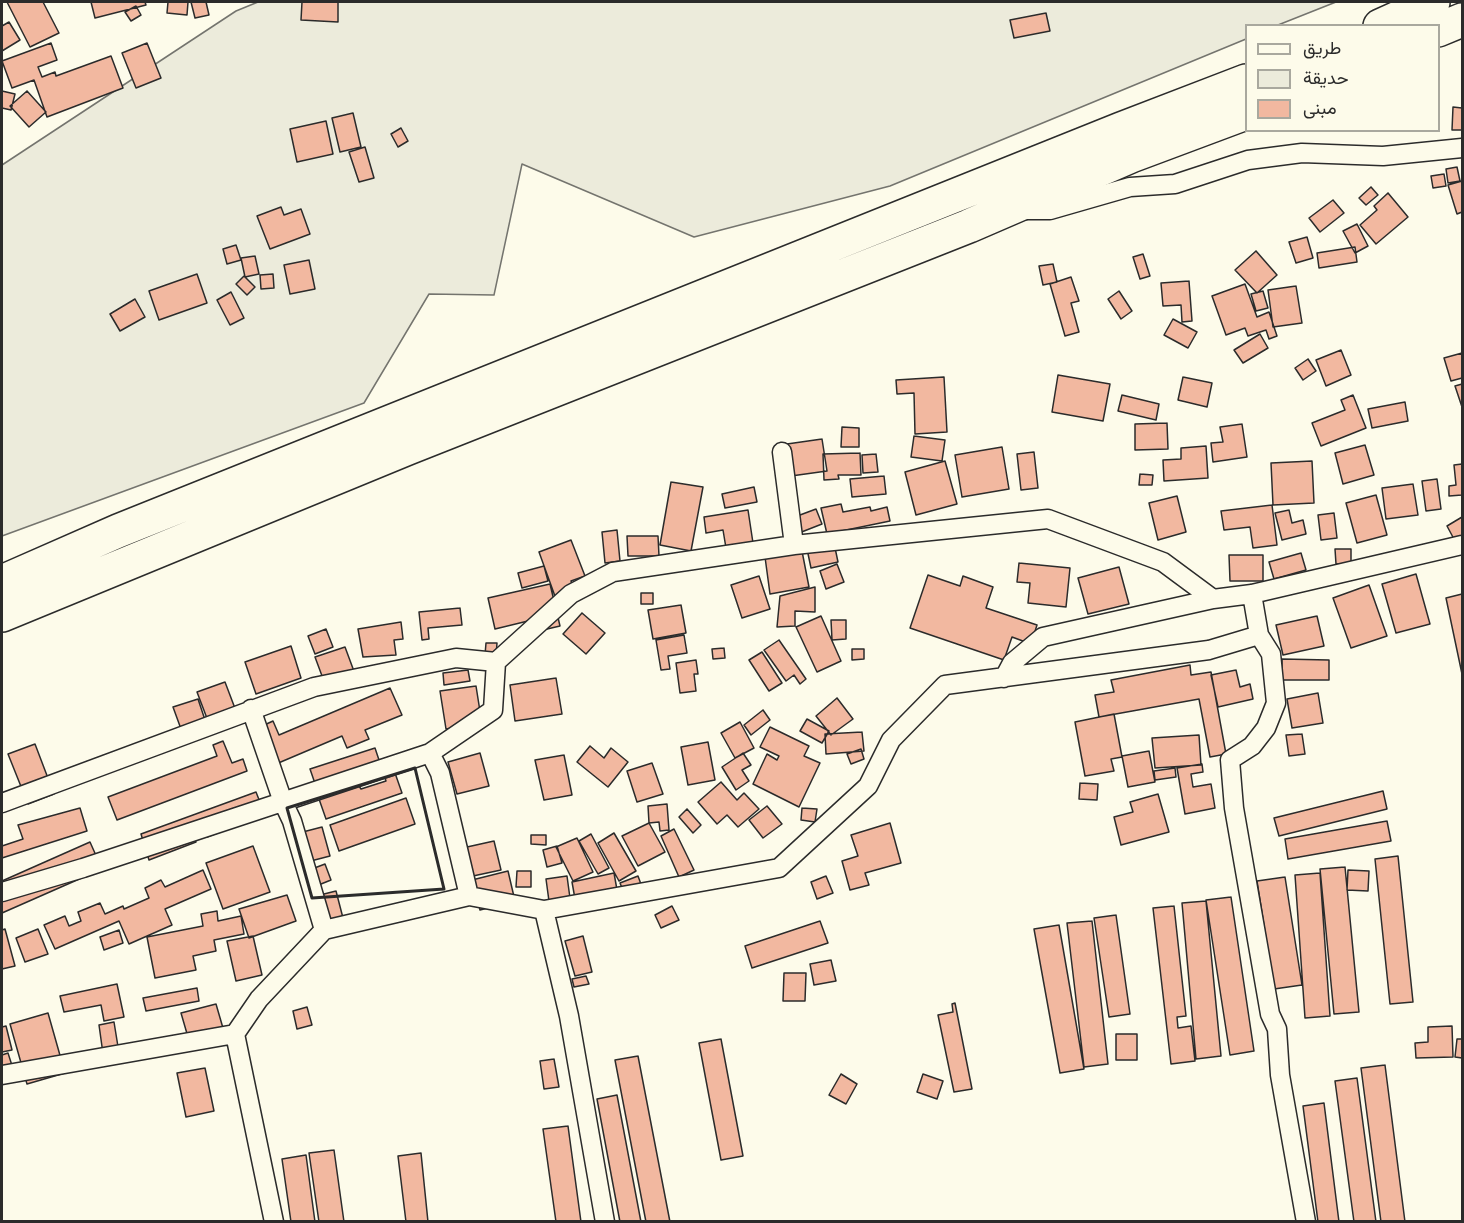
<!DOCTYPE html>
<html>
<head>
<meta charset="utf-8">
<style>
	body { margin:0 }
	#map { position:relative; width:1464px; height:1223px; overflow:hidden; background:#fdfbea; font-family:"Archivo Narrow",Vazirmatn,sans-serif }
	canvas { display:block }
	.frame { position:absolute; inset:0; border:3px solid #2b2b2b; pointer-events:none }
	.legend { position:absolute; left:1245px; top:24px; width:195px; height:108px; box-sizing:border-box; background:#fdfbea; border:2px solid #a9a89e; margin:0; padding:8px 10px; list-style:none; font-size:18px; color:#2b2b2b }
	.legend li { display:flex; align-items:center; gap:12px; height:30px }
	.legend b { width:30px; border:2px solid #a9a89e }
</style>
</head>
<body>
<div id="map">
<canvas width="1464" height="1223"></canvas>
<div class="frame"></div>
<ul class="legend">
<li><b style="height:8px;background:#fdfbea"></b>طريق</li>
<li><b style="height:16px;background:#ecebdb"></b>حديقة</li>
<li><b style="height:16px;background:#f2b8a0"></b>مبنى</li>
</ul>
</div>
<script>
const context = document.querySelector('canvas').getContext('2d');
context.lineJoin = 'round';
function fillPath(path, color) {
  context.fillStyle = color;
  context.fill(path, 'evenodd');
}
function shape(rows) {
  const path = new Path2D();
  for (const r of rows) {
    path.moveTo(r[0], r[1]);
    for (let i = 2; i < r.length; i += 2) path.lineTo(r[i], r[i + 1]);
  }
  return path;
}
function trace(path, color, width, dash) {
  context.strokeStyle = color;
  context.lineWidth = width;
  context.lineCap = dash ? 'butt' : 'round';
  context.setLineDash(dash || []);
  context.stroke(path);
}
const green = shape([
	[258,2,1336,2,1278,25,1246,26,1246,39,890,186,694,237,522,164,494,295,429,294,364,403,2,536,2,165,236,11,258,2]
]);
fillPath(green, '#ecebdb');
trace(green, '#74746e', 1.5);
const building = shape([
	[7,2,43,2,59,33,30,47,7,2],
	[91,2,145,2,146,5,95,18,91,2],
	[168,2,188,2,187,15,167,13,168,2],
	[191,2,206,2,209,15,195,18,191,2],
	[302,2,338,2,338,22,301,20,302,2],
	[136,6,141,15,131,21,125,12,136,6],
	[1046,13,1050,31,1014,38,1010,20,1046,13],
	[9,22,20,40,2,51,2,26,9,22],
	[51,43,57,60,38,67,42,77,55,72,56,76,111,56,123,88,47,117,34,80,12,88,2,61,51,43],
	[147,43,161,78,136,88,122,53,147,43],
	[2,91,15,94,11,110,2,108,2,91],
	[27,91,46,112,29,127,10,106,27,91],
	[1453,107,1462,108,1462,130,1452,130,1453,107],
	[353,113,361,147,340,152,332,118,353,113],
	[326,121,333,154,297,162,290,129,326,121],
	[401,128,408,141,398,147,391,134,401,128],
	[365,147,374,178,359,182,349,152,365,147],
	[1457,167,1460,181,1448,183,1446,169,1457,167],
	[1444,174,1446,186,1433,188,1431,176,1444,174],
	[1462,181,1462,212,1457,214,1448,185,1462,181],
	[1371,187,1378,195,1366,205,1359,198,1371,187],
	[1388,193,1408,217,1376,244,1360,225,1377,210,1374,206,1388,193],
	[1333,200,1344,213,1320,232,1309,218,1333,200],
	[281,207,284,215,301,209,310,234,270,249,257,216,281,207],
	[1357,224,1368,246,1355,253,1343,231,1357,224],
	[1307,237,1313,258,1296,263,1289,242,1307,237],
	[236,245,241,260,227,264,223,249,236,245],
	[1355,247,1357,262,1319,268,1317,253,1355,247],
	[1256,251,1277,275,1257,293,1235,270,1256,251],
	[1143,254,1150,276,1140,279,1133,257,1143,254],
	[255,256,259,274,245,277,241,258,255,256],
	[309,260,315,289,290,294,284,265,309,260],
	[1053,264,1057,282,1043,285,1039,266,1053,264],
	[197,274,207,303,159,320,149,291,197,274],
	[273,274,274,288,261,289,260,275,273,274],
	[244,276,255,287,247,295,236,284,244,276],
	[1071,277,1079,301,1071,303,1079,332,1065,336,1050,284,1071,277],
	[1189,281,1192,321,1182,322,1181,305,1163,306,1161,283,1189,281],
	[1245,284,1257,317,1269,312,1277,336,1269,339,1266,330,1248,336,1245,328,1226,335,1212,296,1245,284],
	[1296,286,1302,323,1273,327,1268,290,1296,286],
	[1119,291,1132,311,1121,319,1108,299,1119,291],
	[1263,291,1268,308,1256,311,1251,294,1263,291],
	[231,292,244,318,230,325,217,300,231,292],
	[135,299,145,317,120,331,110,314,135,299],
	[1173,319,1197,332,1188,348,1164,335,1173,319],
	[1260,334,1268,348,1243,363,1234,350,1260,334],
	[1341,350,1351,375,1326,386,1316,360,1341,350],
	[1462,353,1462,378,1451,381,1444,358,1462,353],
	[1308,359,1316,371,1303,380,1295,368,1308,359],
	[1058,375,1110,384,1103,421,1052,412,1058,375],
	[944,377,947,432,915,434,914,393,897,394,896,380,944,377],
	[1183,377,1212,383,1207,407,1178,400,1183,377],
	[1462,384,1462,407,1455,386,1462,384],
	[1122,395,1159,404,1156,420,1118,411,1122,395],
	[1353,395,1366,428,1321,446,1312,423,1345,410,1341,400,1353,395],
	[1405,402,1408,421,1372,428,1368,409,1405,402],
	[1167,423,1168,449,1135,450,1135,424,1167,423],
	[1242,424,1247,457,1213,462,1211,443,1223,442,1220,427,1242,424],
	[842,427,859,428,859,447,841,447,842,427],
	[914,436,945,440,942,461,911,457,914,436],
	[822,439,827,471,791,476,787,444,822,439],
	[1365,445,1374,475,1343,484,1335,453,1365,445],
	[1206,446,1208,478,1164,481,1163,460,1181,459,1181,448,1206,446],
	[1002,447,1009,489,962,497,955,455,1002,447],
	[1034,452,1038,488,1021,490,1017,454,1034,452],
	[860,453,861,475,838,475,839,479,824,480,823,454,860,453],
	[876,454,878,472,863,473,862,455,876,454],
	[945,461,957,504,916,515,905,472,945,461],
	[1312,461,1314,503,1273,505,1271,463,1312,461],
	[1462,464,1462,495,1449,496,1449,486,1456,485,1454,465,1462,464],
	[1140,474,1153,475,1152,485,1139,485,1140,474],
	[884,476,886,494,852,497,850,479,884,476],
	[1437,479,1441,509,1426,511,1422,481,1437,479],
	[671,482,703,487,691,551,660,545,671,482],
	[1413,484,1418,515,1386,519,1382,488,1413,484],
	[754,487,757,502,725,508,722,494,754,487],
	[1376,495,1387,535,1357,543,1346,503,1376,495],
	[1177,496,1186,532,1158,540,1149,503,1177,496],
	[841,504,843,512,870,507,871,511,887,507,890,521,827,534,821,508,841,504],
	[1272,505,1277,545,1253,548,1250,527,1224,530,1221,511,1272,505],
	[816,509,822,524,799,533,792,518,816,509],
	[748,510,753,543,726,548,723,530,706,533,704,517,748,510],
	[1289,510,1292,523,1303,520,1306,534,1282,540,1275,513,1289,510],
	[1334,513,1337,538,1321,540,1318,515,1334,513],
	[1462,517,1462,537,1455,541,1447,526,1462,517],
	[617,530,620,561,605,563,602,532,617,530],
	[627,536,658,536,659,556,628,556,627,536],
	[571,540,585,576,571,581,575,592,556,599,539,552,571,540],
	[834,543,838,562,811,568,807,549,834,543],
	[801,546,809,587,770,594,765,557,801,546],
	[1335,549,1351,549,1351,564,1336,564,1335,549],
	[1301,553,1306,570,1274,579,1269,562,1301,553],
	[1229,555,1263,555,1263,581,1230,581,1229,555],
	[1019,563,1070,568,1066,607,1028,603,1030,583,1017,582,1019,563],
	[837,564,844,582,826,589,820,571,837,564],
	[544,566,548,581,522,588,518,573,544,566],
	[1119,567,1129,604,1088,614,1078,578,1119,567],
	[1416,574,1430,624,1396,633,1382,584,1416,574],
	[928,575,960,586,963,576,993,587,986,608,1037,625,1031,644,1012,637,1004,660,910,628,928,575],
	[759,576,770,609,742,618,731,585,759,576],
	[550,584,560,626,530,633,528,621,495,629,488,598,550,584],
	[1369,585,1387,636,1351,648,1333,598,1369,585],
	[815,587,815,612,795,611,795,626,777,627,780,596,815,587],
	[641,593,653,593,653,604,641,604,641,593],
	[1462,594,1462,674,1446,598,1462,594],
	[681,605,686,633,653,639,648,610,681,605],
	[460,608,462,625,428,628,429,639,422,640,419,612,460,608],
	[582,613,605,633,586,654,563,634,582,613],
	[821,616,841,661,817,672,796,627,821,616],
	[1317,616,1324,646,1283,655,1276,625,1317,616],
	[831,620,846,620,846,639,832,640,831,620],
	[401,622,403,639,394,640,396,655,363,657,358,629,401,622],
	[326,629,333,647,315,654,308,636,326,629],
	[684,635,687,653,668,656,670,669,661,670,656,640,684,635],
	[779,640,806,679,800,684,794,675,786,681,764,650,779,640],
	[486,643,497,643,495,668,484,667,486,643],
	[291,646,301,678,256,694,245,662,291,646],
	[345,647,355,674,325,684,315,657,345,647],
	[724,648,725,658,713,659,712,649,724,648],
	[852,649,864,649,864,659,852,660,852,649],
	[762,652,782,683,769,691,749,660,762,652],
	[1282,659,1329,660,1329,680,1282,680,1282,659],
	[696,660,698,674,694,674,696,691,680,693,676,663,696,660],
	[1190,665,1191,675,1211,672,1226,754,1210,757,1199,699,1099,717,1095,695,1114,692,1111,680,1190,665],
	[468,670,470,681,444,685,443,673,468,670],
	[1236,670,1240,687,1250,684,1253,699,1218,707,1211,675,1236,670],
	[556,678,562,714,515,721,510,685,556,678],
	[225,682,236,711,208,721,197,692,225,682],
	[476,686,482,724,446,729,440,691,476,686],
	[390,688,402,715,365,730,369,739,347,748,342,736,276,764,260,727,273,721,279,735,390,688],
	[1318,693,1323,723,1292,728,1287,699,1318,693],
	[837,698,853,719,831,735,816,716,837,698],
	[198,699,209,732,185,740,173,707,198,699],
	[763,710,770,720,751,735,744,725,763,710],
	[1114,714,1122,757,1111,759,1114,771,1085,776,1075,722,1114,714],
	[807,719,829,731,822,743,800,731,807,719],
	[740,722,754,748,735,758,721,733,740,722],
	[770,727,809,746,804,756,820,763,799,807,753,784,767,754,777,760,779,756,760,747,770,727],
	[862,732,864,751,826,754,825,734,862,732],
	[1302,734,1305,754,1289,756,1286,735,1302,734],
	[1199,735,1201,765,1155,768,1152,738,1199,735],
	[223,741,232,763,243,759,247,771,117,820,108,797,217,756,213,745,223,741],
	[708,742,715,780,688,785,681,747,708,742],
	[35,744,54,794,28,804,8,754,35,744],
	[590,746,604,758,611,748,628,762,608,787,577,762,590,746],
	[375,748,386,781,361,789,359,786,320,798,310,769,375,748],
	[861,749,864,759,851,764,847,754,861,749],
	[1149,751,1155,782,1128,787,1122,756,1149,751],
	[480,753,489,786,457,794,448,762,480,753],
	[743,753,751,765,742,770,749,781,736,790,722,767,743,753],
	[564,755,572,795,544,800,535,760,564,755],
	[652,763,663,794,637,802,627,771,652,763],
	[1202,764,1203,772,1191,774,1193,787,1211,784,1215,808,1185,814,1177,768,1202,764],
	[1175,768,1176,777,1155,780,1154,771,1175,768],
	[395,773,402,793,326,819,319,799,395,773],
	[721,782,737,800,744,793,759,809,738,827,727,815,717,824,698,802,721,782],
	[1080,783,1098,784,1097,800,1079,799,1080,783],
	[1383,791,1387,809,1279,836,1274,818,1383,791],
	[256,792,265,815,207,837,204,828,192,833,196,842,149,860,141,834,256,792],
	[1158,794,1169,832,1121,845,1114,817,1133,812,1130,802,1158,794],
	[406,798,415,824,339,851,330,825,406,798],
	[667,804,669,830,660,831,659,822,649,823,648,806,667,804],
	[767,806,782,824,763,838,749,820,767,806],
	[80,808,87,831,2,858,2,846,23,839,18,825,80,808],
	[802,808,817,809,815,822,801,820,802,808],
	[687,809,701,825,693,833,679,817,687,809],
	[1387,821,1391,841,1288,859,1285,839,1387,821],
	[649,823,665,852,638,866,622,836,649,823],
	[890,823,901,863,865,873,869,885,850,890,842,861,858,856,851,835,890,823],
	[322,827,330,856,303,863,295,834,322,827],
	[674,829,694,870,679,877,661,836,674,829],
	[614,833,636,871,619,881,598,843,614,833],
	[591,834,609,868,598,874,579,841,591,834],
	[531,835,546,835,546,845,531,844,531,835],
	[577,838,593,872,573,881,556,847,577,838],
	[494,841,501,870,473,876,467,847,494,841],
	[90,842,102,869,2,913,2,881,90,842],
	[253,846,270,892,223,909,206,863,253,846],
	[557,846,562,863,547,867,543,850,557,846],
	[1398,856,1413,1002,1390,1004,1375,859,1398,856],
	[325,864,331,880,311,888,304,872,325,864],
	[1345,867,1359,1012,1334,1014,1320,869,1345,867],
	[203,870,211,889,165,909,172,925,129,944,119,921,55,949,44,925,65,916,69,926,81,921,78,912,100,903,105,914,123,906,124,909,149,898,145,888,161,880,165,887,203,870],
	[1348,870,1369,871,1368,891,1347,890,1348,870],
	[508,871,515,901,480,910,472,880,508,871],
	[517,871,531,871,531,887,516,887,517,871],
	[614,873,619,901,577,910,572,882,614,873],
	[1320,873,1330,1016,1305,1018,1295,875,1320,873],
	[567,876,572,913,551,916,546,879,567,876],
	[638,876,642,887,624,893,620,883,638,876],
	[826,876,833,893,817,899,811,882,826,876],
	[1285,877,1302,985,1274,989,1257,881,1285,877],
	[336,891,343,918,318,924,312,897,336,891],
	[287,895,296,921,249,938,239,909,287,895],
	[1231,897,1254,1051,1230,1055,1206,900,1231,897],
	[1206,901,1221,1056,1196,1059,1182,903,1206,901],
	[672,906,679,920,661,928,655,915,672,906],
	[1174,906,1186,1016,1177,1017,1178,1028,1191,1026,1195,1061,1171,1064,1153,908,1174,906],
	[217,911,218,921,241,916,244,934,214,940,216,951,193,956,196,970,155,978,147,937,203,926,201,914,217,911],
	[1116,915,1130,1014,1109,1017,1094,918,1116,915],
	[820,921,828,943,752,968,745,946,820,921],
	[1092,921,1108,1064,1084,1067,1067,923,1092,921],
	[1059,925,1084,1069,1060,1073,1034,929,1059,925],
	[5,929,15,966,2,969,2,930,5,929],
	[38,929,48,954,25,962,16,938,38,929],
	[119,930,123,943,104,950,100,937,119,930],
	[253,936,262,975,236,981,227,941,253,936],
	[583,936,592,972,575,976,565,941,583,936],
	[831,960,836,981,814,985,810,964,831,960],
	[784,973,806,973,805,1001,783,1001,784,973],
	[586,976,589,984,574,987,572,979,586,976],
	[117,984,124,1017,104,1021,101,1005,64,1012,60,996,117,984],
	[197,988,199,1001,146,1011,143,998,197,988],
	[955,1003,972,1089,954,1092,938,1015,953,1012,952,1004,955,1003],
	[216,1004,225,1035,190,1044,181,1013,216,1004],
	[307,1007,312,1025,297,1029,293,1011,307,1007],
	[48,1013,65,1073,27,1084,10,1024,48,1013],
	[114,1022,120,1059,104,1061,99,1025,114,1022],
	[6,1026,12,1050,2,1052,2,1027,6,1026],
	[1452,1026,1453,1057,1416,1058,1415,1043,1428,1042,1428,1027,1452,1026],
	[1116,1034,1137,1034,1137,1060,1116,1060,1116,1034],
	[721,1039,743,1156,721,1160,699,1043,721,1039],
	[1457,1039,1462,1039,1462,1058,1455,1057,1457,1039],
	[8,1053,15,1075,2,1079,2,1055,8,1053],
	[638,1056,670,1222,646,1222,615,1060,638,1056],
	[554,1059,559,1087,544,1089,540,1061,554,1059],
	[1385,1065,1405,1222,1381,1222,1361,1068,1385,1065],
	[205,1068,214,1111,186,1117,177,1073,205,1068],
	[841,1074,857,1084,846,1104,829,1095,841,1074],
	[923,1074,943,1081,937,1099,917,1092,923,1074],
	[1357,1078,1376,1222,1354,1222,1335,1081,1357,1078],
	[617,1095,641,1222,620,1222,597,1099,617,1095],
	[1324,1103,1339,1222,1318,1222,1303,1106,1324,1103],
	[568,1126,581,1222,556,1222,543,1129,568,1126],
	[334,1150,344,1222,319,1222,309,1153,334,1150],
	[421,1153,428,1222,406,1222,398,1156,421,1153],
	[306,1155,315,1222,291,1222,282,1159,306,1155]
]);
fillPath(building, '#f2b8a0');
trace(building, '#2b2b2b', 1.5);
const minor = shape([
	[1025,210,1050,210,1130,187,1175,184,1248,160,1302,153,1383,156,1462,148],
	[782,452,794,545],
	[1252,594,1259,635,1271,654,1276,703,1266,728,1252,746,1230,760,1234,808,1270,1014,1277,1029,1280,1075,1306,1222],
	[1004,678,1012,663,1043,637,1213,599],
	[251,709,283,802,292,821,324,930],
	[430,753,440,773,469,896],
	[2,803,314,687,456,658,496,662],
	[2,892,83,868,430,753,493,710,496,662,571,594,613,572,794,545,1048,519,1163,562,1213,599,1252,594,1462,545],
	[544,910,569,1016,605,1222],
	[235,1034,274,1222],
	[2,1075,235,1034,259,999,324,930,469,896,544,910,779,868,868,786,891,740,945,685,1209,650,1259,635]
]);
const motorway = shape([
	[1380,26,1433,2],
	[1438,30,1462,20],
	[2,582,118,531,1121,129,1246,81],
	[2,615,408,448,969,226,1131,156,1246,113]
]);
trace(minor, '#2b2b2b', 21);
trace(motorway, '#2b2b2b', 36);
trace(minor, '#fdfbea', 18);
trace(motorway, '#fdfbea', 33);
trace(shape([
	[415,768,444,889,312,898,287,808,415,768]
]), '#2b2b2b', 3);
</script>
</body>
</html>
